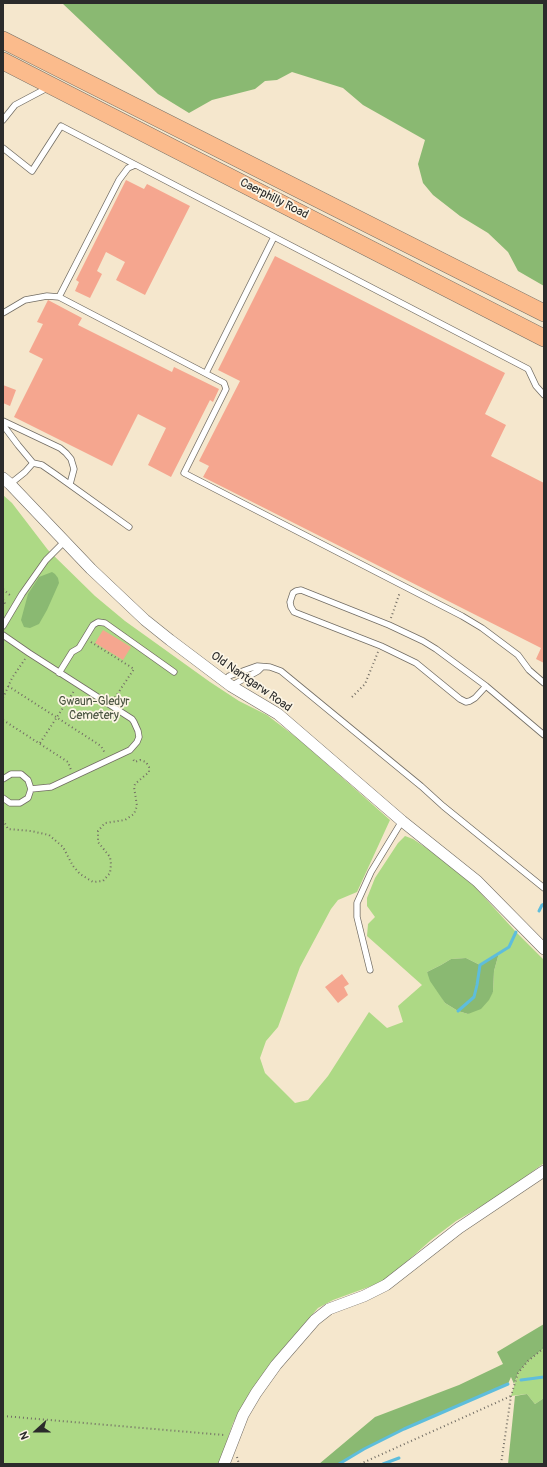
<!DOCTYPE html>
<html>
<head>
<meta charset="utf-8">
<style>
	body { margin:0 }
	#map { position:relative; width:547px; height:1467px; overflow:hidden; background:#f5e7cd; font-family:Pangolin,sans-serif }
	canvas { display:block }
	.frame { position:absolute; inset:0; border:4px solid #2b2b2b; pointer-events:none }
	.north { position:absolute; left:16px; top:1411px; width:40px; height:40px; -webkit-text-stroke:3px #fcf5e5; paint-order:stroke; rotate:249deg; font-size:11px; font-weight:700; line-height:16px; text-align:center; color:#2b2b2b }
	.north::after { content:''; display:block; margin:auto; width:14px; height:18px; background:#2b2b2b; clip-path:polygon(50% 0,100% 100%,50% 72%,0 100%) }
</style>
</head>
<body>
<div id="map">
<canvas width="547" height="1467"></canvas>
<div class="frame"></div>
<div class="north">N</div>
</div>
<script>
const context = document.querySelector('canvas').getContext('2d');
context.lineJoin = 'round';
function fillPath(path, color) {
  context.fillStyle = color;
  context.fill(path, 'evenodd');
}
function shape(rows) {
  const path = new Path2D();
  for (const r of rows) {
    path.moveTo(r[0], r[1]);
    for (let i = 2; i < r.length; i += 2) path.lineTo(r[i], r[i + 1]);
  }
  return path;
}
function trace(path, color, width, dash) {
  context.strokeStyle = color;
  context.lineWidth = width;
  context.lineCap = dash ? 'butt' : 'round';
  context.setLineDash(dash || []);
  context.stroke(path);
}
function write(font, color, halo, rows, align = 'center') {
  context.font = font + ' Pangolin,sans-serif';
  context.lineWidth = 3.5;
  context.setLineDash([]);
  context.textBaseline = 'middle';
  context.strokeStyle = halo;
  context.fillStyle = color;
  for (const [text, x, y, turn = 0] of rows) {
    context.save();
    context.translate(x, y);
    context.rotate((+turn || 0) * Math.PI / 180);
    context.textAlign = isNaN(turn) ? turn : align;
    if (halo) context.strokeText(text, 0, 0);
    context.fillText(text, 0, 0);
    context.restore();
  }
}
fillPath(shape([
	[3,495,12,503,48,550,95,596,125,621,210,682,239,701,267,715,301,741,390,820,357,892,338,900,331,909,300,967,278,1027,266,1041,260,1058,265,1073,295,1103,308,1100,328,1076,369,1012,387,1028,403,1022,398,1006,422,985,367,936,368,924,375,917,367,906,367,898,375,878,398,843,405,836,413,839,441,858,475,887,516,932,544,960,544,1163,502,1194,456,1221,431,1240,385,1281,333,1300,318,1308,273,1360,250,1392,233,1423,219,1464,3,1464],
	[499,953,494,971,493,992,468,1014,458,1011,445,1003,427,972,441,965,451,959,466,958,480,965],
	[544,1348,544,1398,535,1404,527,1394,511,1396,518,1373,528,1361]
]), '#add985');
fillPath(shape([
	[62,3,544,3,544,286,518,271,508,252,488,233,460,216,433,195,423,183,418,164,425,140,363,105,343,88,292,72,277,80,265,81,255,89,212,100,189,113,158,94],
	[52,572,55,574,58,578,59,583,47,610,39,624,30,628,24,627,21,620,28,594,39,577],
	[499,953,494,971,493,992,489,1000,481,1009,468,1014,458,1011,445,1003,430,981,427,972,441,965,451,959,466,958,480,965],
	[544,1324,544,1348,528,1361,518,1373,514,1384,511,1377,508,1384,404,1429,364,1449,339,1464,319,1464,375,1417,459,1385,503,1364,497,1352],
	[527,1394,535,1404,544,1398,544,1464,508,1464,515,1396]
]), '#8ab972');
trace(shape([
	[539,911,542,905,544,904],
	[458,1011,474,997,477,985,480,965,509,947,516,932],
	[521,1380,544,1377],
	[339,1464,364,1449,404,1429,508,1384],
	[383,1464,399,1458]
]), '#5ebddc', 3);
fillPath(shape([
	[126,180,144,189,147,184,190,206,145,295,116,280,125,262,106,252,97,271,102,274,90,298,75,291,79,282,76,280],
	[275,256,505,373,485,414,506,425,491,456,544,483,544,663,536,659,541,648,203,477,209,466,199,461,240,381,218,370],
	[48,300,82,318,78,325,172,372,174,367,219,389,213,402,210,400,171,477,148,465,166,428,138,414,112,466,14,417,43,359,29,352,43,324,37,322],
	[3,385,16,390,10,406,3,403],
	[103,630,131,647,123,660,95,643],
	[342,974,349,984,344,987,348,995,338,1003,325,987]
]), '#f5a68f');
const lane = shape([
	[3,120,15,105,49,87],
	[3,148,32,171,61,126,528,369,536,386,544,395],
	[59,297,119,180,128,168,135,165],
	[3,313,25,300,47,296,59,297,224,383,226,389,184,473,462,616,482,628,518,655,529,670,544,683],
	[206,373,274,237],
	[3,421,60,448,66,453,71,459,74,469,70,484],
	[3,425,18,445,33,463,25,472,10,484],
	[33,463,42,465,55,474,129,527],
	[3,626,22,594,46,560,64,542],
	[3,635,29,653,132,719,134,722,138,731,139,737,137,742,130,750,51,787,31,789],
	[59,673,72,652,79,648,93,625,98,622,105,623,174,672],
	[225,681,229,676,257,666,270,667,281,671,421,786,443,806,544,888],
	[231,686,258,671,262,667],
	[486,686,436,649,423,641,389,625,301,590,296,591,293,593,290,602,291,607,294,612,381,646,416,663,460,699,466,702,470,701,475,698,486,686,544,735],
	[3,779,11,774,21,774,28,780,31,789,28,798,20,803,10,803,3,798],
	[370,970,357,917,357,903,371,872,402,821]
]);
const street = shape([
	[3,478,10,484,91,569,145,620,170,640,231,686,278,714,402,821,477,881,544,949],
	[224,1464,243,1415,256,1393,276,1365,315,1320,329,1309,364,1296,386,1285,459,1228,544,1171]
]);
const primary = shape([
	[3,40,544,313],
	[3,61,544,338]
]);
trace(lane, '#726d64', 7);
trace(street, '#726d64', 12);
trace(primary, '#726d64', 18);
trace(shape([
	[3,589,12,597],
	[3,599,6,606],
	[391,618,400,592],
	[91,642,134,669,114,699],
	[8,686,101,746,105,753],
	[352,697,365,684,378,652],
	[3,698,12,678,25,659],
	[3,720,68,762,71,770],
	[40,743,74,691],
	[3,820,8,829,31,831,49,835,63,847,73,866,80,874,93,882,103,881,110,873,111,864,110,857,98,842,98,831,105,823,125,820,134,814,137,806,134,787,135,784,149,772,149,767,146,762,140,760,135,762,132,758],
	[3,1416,224,1435],
	[237,1457,239,1464],
	[360,1464,511,1396],
	[501,1464,511,1396,518,1373,528,1361,544,1348]
]), '#726d64', 2, [1, 3]);
trace(lane, '#fff', 5.5);
trace(street, '#fff', 11);
trace(primary, '#fbbb8c', 17);
write('12px', '#2b2b2b', '#fcf5e5', [
	["Caerphilly Road",274,199,27],
	["Old Nantgarw Road",251,682,35]
]);
write('12px', '#4c5642', '#fcf5e5', [
	["Gwaun-Gledyr",94,702],
	["Cemetery",94,716]
]);
</script>
</body>
</html>
